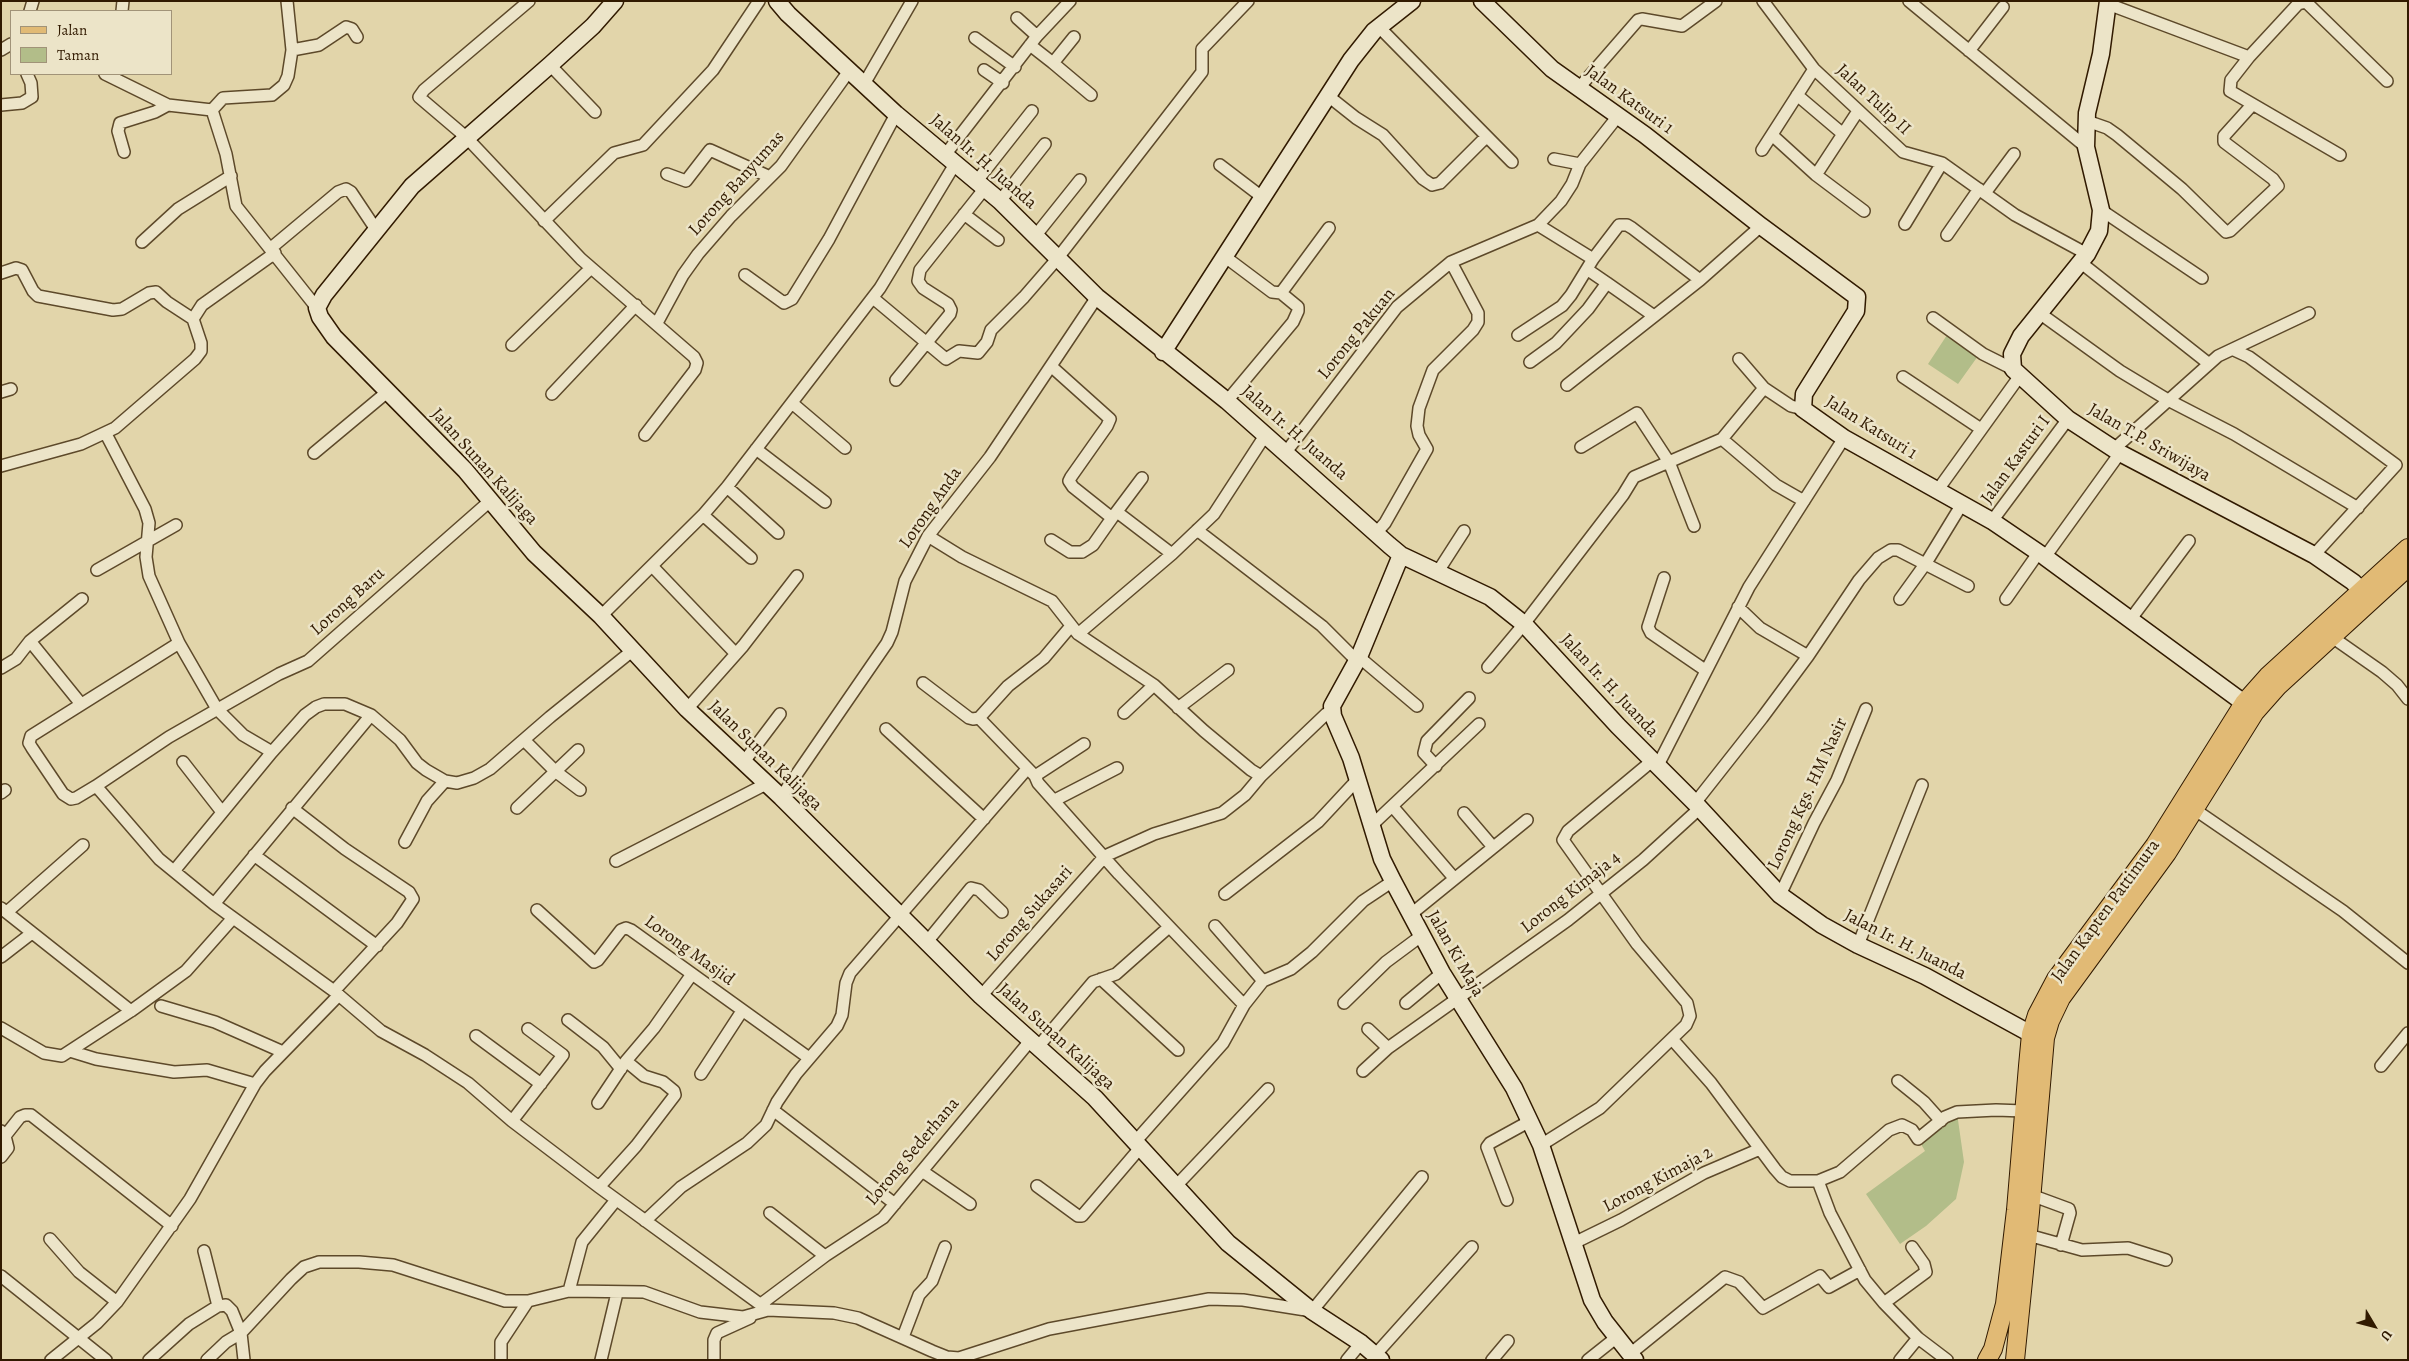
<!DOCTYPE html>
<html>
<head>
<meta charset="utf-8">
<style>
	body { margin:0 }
	#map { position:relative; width:2409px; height:1361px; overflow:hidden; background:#e2d5aa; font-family:Alegreya,serif }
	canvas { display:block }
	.frame { position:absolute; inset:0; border:2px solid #311a00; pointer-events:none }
	.legend { position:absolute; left:10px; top:10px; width:162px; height:65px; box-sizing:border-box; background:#ece4c8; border:1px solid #a19378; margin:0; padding:6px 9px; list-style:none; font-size:15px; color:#311a00 }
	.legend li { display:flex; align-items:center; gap:10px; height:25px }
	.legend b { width:25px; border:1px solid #a19378 }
	.north { position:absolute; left:2349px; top:1301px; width:50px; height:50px; -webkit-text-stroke:4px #ece4c8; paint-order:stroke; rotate:127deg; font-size:14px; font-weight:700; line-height:20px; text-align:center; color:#311a00 }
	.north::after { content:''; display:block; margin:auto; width:18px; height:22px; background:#311a00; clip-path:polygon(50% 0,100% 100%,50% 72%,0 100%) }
</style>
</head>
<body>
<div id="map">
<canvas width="2409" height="1361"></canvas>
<div class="frame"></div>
<ul class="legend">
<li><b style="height:6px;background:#e1ba75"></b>Jalan</li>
<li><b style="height:14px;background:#b2bd89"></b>Taman</li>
</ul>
<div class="north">U</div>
</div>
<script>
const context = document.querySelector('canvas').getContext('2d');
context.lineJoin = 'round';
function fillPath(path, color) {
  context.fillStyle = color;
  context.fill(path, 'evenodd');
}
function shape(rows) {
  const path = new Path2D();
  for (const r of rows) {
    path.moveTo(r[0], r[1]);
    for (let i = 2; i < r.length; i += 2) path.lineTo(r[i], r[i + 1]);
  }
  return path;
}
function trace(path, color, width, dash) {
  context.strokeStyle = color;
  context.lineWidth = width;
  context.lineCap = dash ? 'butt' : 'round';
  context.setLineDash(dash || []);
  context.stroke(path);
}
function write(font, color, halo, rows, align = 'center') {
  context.font = font + ' Alegreya,serif';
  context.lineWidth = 5;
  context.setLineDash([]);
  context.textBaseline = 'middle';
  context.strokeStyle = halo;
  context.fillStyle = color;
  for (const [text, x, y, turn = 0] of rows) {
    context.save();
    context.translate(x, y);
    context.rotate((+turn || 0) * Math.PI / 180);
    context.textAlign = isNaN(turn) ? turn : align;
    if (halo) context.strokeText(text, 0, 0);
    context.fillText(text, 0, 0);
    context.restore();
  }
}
fillPath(shape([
	[1947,335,1978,356,1958,384,1928,364],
	[1957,1113,1964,1162,1956,1199,1926,1226,1900,1244,1866,1194,1925,1151,1918,1139]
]), '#b2bd89');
const street = shape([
	[529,1,424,90,419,97,466,137,581,259,694,357,697,363,695,370,645,435],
	[1763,1,1814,69,1903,152,1942,163,2015,215,2087,254],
	[1909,1,2086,147],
	[2108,4,2249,57],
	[30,11,33,1],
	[122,11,123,1],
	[1017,18,1037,36],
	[1379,27,1512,162],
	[975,38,1015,67],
	[1030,45,1053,63,1074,37],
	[1,50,11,44],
	[292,50,319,45,346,27,352,29,357,37],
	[1969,51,2003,7],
	[1053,63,1091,95],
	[550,65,595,112],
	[984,70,1003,83],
	[105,74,168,105,212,110],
	[864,84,912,1],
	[1578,89,1638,20,1642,19,1682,26,1716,1],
	[1327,95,1356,118,1383,135,1423,179,1432,185,1440,183,1486,137],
	[1797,95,1843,134],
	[1,105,22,103,32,97,31,83,27,74],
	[212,110,226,154,236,206,317,308],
	[212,110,223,98,272,95,284,85,288,76,292,50,287,1],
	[1858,111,1816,175,1864,211],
	[2087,121,2107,128,2117,135,2182,189,2226,232,2230,231,2278,186,2273,179,2224,142,2224,136,2252,105],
	[1772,135,1816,175],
	[1762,150,1814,69],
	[124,152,118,131,120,123,155,112,168,105],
	[945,155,1037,36,1070,1],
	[2340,155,2230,91,2231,80,2249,57,2298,4,2306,2,2387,81],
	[1554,159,1580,164],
	[1220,165,1262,197],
	[667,174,686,181,710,150,770,177],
	[976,182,1032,111],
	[1985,193,2014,154],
	[1000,201,1045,144],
	[2101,210,2202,278],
	[964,214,998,240],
	[544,221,614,153,643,145,713,70,759,1],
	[1905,224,1942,163],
	[1538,225,1593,259],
	[1036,235,1080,180],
	[1947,235,1979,189],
	[142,242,178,209,231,176],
	[271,248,338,192,346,189,351,192,377,231],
	[1224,256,1272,292,1281,293,1298,307,1298,311,1293,322,1227,401],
	[2080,262,2208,363],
	[1,273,16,268,22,270,33,291,38,296,113,310,122,309,149,293,156,292,167,302,193,319],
	[745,275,784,303,792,299,829,239,896,114],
	[1607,283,1654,316],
	[1281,293,1329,228],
	[873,298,946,359,959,351,978,353,987,342,991,330,1024,297,1057,259,1202,72,1202,49,1248,1],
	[2038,312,2120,371,2168,400,2234,434,2358,508],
	[1933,318,1983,354,2013,369],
	[657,323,683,275,698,254,731,216,781,166,849,71],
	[1518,335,1562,306,1571,295,1593,259,1619,225,1627,225,1632,228,1700,280],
	[512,345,591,268],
	[2234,350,2249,357,2396,465,2314,555],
	[1739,359,1764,388,1791,406,1803,409],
	[1530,362,1556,343,1588,309,1607,283,1588,270],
	[1052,367,1110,419,1107,426,1071,477,1069,481,1073,487,1112,518,1142,478],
	[1903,377,1981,429],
	[896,380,950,314,951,310,948,304,923,288,918,281,920,270,985,188],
	[1567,385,1700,280,1761,226],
	[1,392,11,389],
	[552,394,636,305],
	[792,403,845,448],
	[106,434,145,509,149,523,146,557,149,576,179,643,217,709,243,735,272,752],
	[1722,439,1776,485,1804,501],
	[1581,447,1637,413,1669,462,1694,526],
	[756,449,825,502],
	[2114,449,2218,356,2309,313],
	[1286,452,1397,307,1451,262,1538,225,1561,201,1572,184,1580,164,1618,116],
	[314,453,386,393],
	[1,466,81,444,115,428,195,359,201,351,201,343,193,319,202,305,275,253],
	[727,487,778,533],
	[1937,491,2019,377],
	[1117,512,1172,554],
	[703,515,751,558],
	[1992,521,2068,419],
	[1197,530,1322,626,1357,661],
	[1376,533,1385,523,1427,449,1419,435,1417,426,1419,408,1433,370,1473,330,1478,322,1478,313,1451,262],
	[928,536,962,557,1052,601,1078,634,1154,685,1204,731,1251,770,1261,776],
	[1051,540,1070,552,1082,552,1093,545,1112,518],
	[2045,557,2120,453],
	[652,566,736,654],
	[97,570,176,525],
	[1437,573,1464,531],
	[1664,578,1648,627,1651,633,1705,670],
	[1900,599,1926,563,1962,504],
	[2006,599,2039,552],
	[1738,607,1760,628,1808,656],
	[601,616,703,515,727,487,880,288,955,164],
	[2130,620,2189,541],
	[1078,634,1172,554,1214,514,1266,434],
	[2332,637,2382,672,2397,685,2408,699],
	[30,641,81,704],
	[179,643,31,736,29,743,32,748,63,794,71,799,76,798,96,786,159,859,214,904,334,991,381,1031,425,1055,468,1083,512,1121,599,1187,768,1310,834,1313,858,1318,932,1351,947,1357,959,1358,1049,1329,1209,1299,1243,1300,1312,1311,1422,1177],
	[1359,657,1417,706],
	[1488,667,1524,624,1623,495,1634,477,1722,439,1764,388],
	[1,668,16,659,30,641,82,599],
	[923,683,969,718,973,719,979,718,1008,686,1044,658,1071,626],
	[1178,708,1228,670],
	[687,709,743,646,797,576],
	[1124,713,1154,685],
	[979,718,1035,776,1038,783,1119,874,1244,1005],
	[886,729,984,819],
	[524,740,555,771,580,790],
	[183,762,222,812],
	[743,763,780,714],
	[1436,766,1424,753,1427,741,1469,698],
	[1657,767,1749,587,1844,438],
	[1035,776,1084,744],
	[96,786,169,737,279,674,308,661,490,501],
	[1,793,5,790],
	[781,797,887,643,892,632,905,581,928,536,990,457,1097,297],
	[1055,800,1117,768],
	[1695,803,1762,718,1808,656,1859,580,1878,558,1891,550,1898,550,1968,586],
	[1393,807,1454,878],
	[292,808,345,849,409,892,413,899,397,923,334,991],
	[517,808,578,750],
	[2194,809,2343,911,2408,963],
	[1464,813,1493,847],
	[1372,825,1479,724],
	[405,842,427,801,445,781],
	[254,855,377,946],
	[616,861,766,784],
	[174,871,272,752,305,715,316,707,324,704,345,704,371,715,400,740,417,763,426,770,445,781,457,783,474,778,490,769,550,717,632,651],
	[1225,894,1318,822,1358,779],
	[1780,895,1814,823,1837,780,1866,709],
	[214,904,371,715],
	[1,908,131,1011],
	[537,910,594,962,598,960,621,930,626,928,631,930,809,1058],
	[7,912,83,845],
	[1410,915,1527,820],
	[1215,926,1263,981],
	[926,943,971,888,979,890,1002,912],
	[1858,945,1922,785],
	[1,957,32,933],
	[1101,979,1178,1050],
	[981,996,1105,856,1154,834,1222,813,1245,795,1261,776,1326,714,1332,710],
	[1344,1003,1386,962,1421,936],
	[1406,1003,1442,973],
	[161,1006,215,1022,283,1052],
	[568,1020,603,1047,621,1069],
	[1,1028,44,1053,62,1056,131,1011,186,971,233,918],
	[1368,1029,1388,1048],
	[476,1036,541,1084],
	[1672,1039,1711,1083,1775,1169,1782,1177,1790,1181,1818,1181,1840,1172,1889,1130,1902,1125,1912,1130,1918,1139,1945,1117,1957,1112,1996,1110,2024,1111],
	[1037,1048,1093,982,1116,974,1169,927],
	[70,1051,96,1059,174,1072,207,1070,255,1084],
	[2381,1066,2408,1033],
	[1363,1071,1388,1048,1568,920,1643,860,1700,808],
	[701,1074,742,1011],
	[1898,1081,1924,1102,1941,1121],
	[598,1103,626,1061,654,1028,692,974],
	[773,1110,895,1204],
	[512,1121,563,1055,528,1029],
	[1,1131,5,1136,8,1148,1,1157],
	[5,1136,20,1117,25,1115,31,1115,172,1226],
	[1134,1143,1223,1043,1244,1005,1263,981,1291,969,1312,952,1363,901,1393,881],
	[1541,1145,1600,1108,1686,1025,1690,1016,1687,1003,1637,944,1563,840,1568,831,1652,761],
	[922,1171,970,1204],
	[1818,1181,1830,1213,1865,1280,1884,1303,1918,1338,1947,1360],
	[1037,1186,1078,1216,1082,1216,1140,1148],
	[599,1187,636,1146,675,1095,674,1091,663,1082,644,1076,626,1061],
	[1175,1187,1268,1089],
	[2031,1195,2069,1209,2070,1213,2061,1245],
	[1507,1200,1487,1147,1490,1143,1530,1121],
	[770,1213,825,1256],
	[645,1221,681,1187,747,1143,766,1125,777,1102,796,1074,837,1026,842,1015,846,983,850,973,1027,769],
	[2028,1235,2082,1250,2128,1248,2166,1260],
	[50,1239,79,1272,117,1302],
	[1574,1243,1621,1220,1704,1173,1760,1149],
	[204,1251,218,1306],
	[1,1276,106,1360],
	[569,1291,582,1242,616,1200],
	[1884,1303,1926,1272,1924,1264,1912,1247],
	[761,1304,825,1256,883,1218,1030,1041],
	[903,1337,919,1295,932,1281,945,1247],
	[1376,1354,1472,1247],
	[1630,1354,1725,1277,1739,1282,1763,1308,1820,1276,1829,1287,1860,1270],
	[51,1360,97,1323,117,1302,190,1199,255,1084,265,1071,339,995],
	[149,1360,189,1324,218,1306,226,1305,232,1311,241,1333,244,1360],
	[207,1360,226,1342,241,1333,291,1279,304,1267,319,1262,359,1262,393,1265,505,1301,528,1301,569,1291,644,1292,700,1312,743,1317,768,1310],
	[501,1360,501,1342,528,1301],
	[601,1360,617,1293],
	[714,1360,714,1340,717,1333,750,1318],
	[1347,1360,1361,1343],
	[1492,1360,1508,1341],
	[1588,1360,1617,1337],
	[1900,1360,1918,1338]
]);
const secondary = shape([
	[615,1,593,26,550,65,412,186,324,295,317,308,320,317,334,337,465,470,534,553,601,616,687,709,781,797,981,996,1095,1098,1228,1243,1312,1311,1361,1343,1381,1360],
	[777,1,788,14,896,114,1000,201,1097,297,1227,401,1389,545,1401,555,1490,597,1524,624,1618,726,1695,803,1780,895,1822,925,1858,945,1925,976,2031,1034],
	[1482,1,1552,69,1645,135,1761,226,1857,297,1856,311,1804,394,1803,409,1844,438,1992,521,2045,557,2244,703],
	[2108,1,2101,54,2087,113,2086,147,2101,210,2099,231,2087,254,2021,336,2012,354,2013,369,2068,419,2120,453,2314,555,2353,582,2371,600],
	[1163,352,1351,60,1374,31,1412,1],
	[1401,555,1359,657,1332,706,1333,716,1351,758,1382,859,1393,881,1442,973,1514,1088,1541,1145,1592,1300,1605,1322,1635,1360]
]);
const primary = shape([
	[1987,1360,1993,1349,2005,1304,2016,1210,2028,1066,2031,1034,2037,1015,2056,979,2155,845,2244,703,2268,676,2408,548],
	[2015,1360,2030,1212,2045,1038,2050,1021,2061,998,2167,853,2255,712,2278,686,2408,567]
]);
trace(street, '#5d492a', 14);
trace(secondary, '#311a00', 19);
trace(primary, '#311a00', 20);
trace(street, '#ece4c8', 11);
trace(secondary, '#ece4c8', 16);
trace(primary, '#e1ba75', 18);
write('18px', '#311a00', '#ece4c8', [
	["Jalan Katsuri 1",1629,100,36],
	["Jalan Tulip II",1873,100,43],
	["Jalan Ir. H. Juanda",983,162,41],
	["Lorong Banyumas",737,184,-48],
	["Lorong Pakuan",1357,334,-51],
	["Jalan Katsuri 1",1871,428,32],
	["Jalan Ir. H. Juanda",1294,433,41],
	["Jalan T.P. Sriwijaya",2149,443,30],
	["Jalan Kasturi I",2016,460,-54],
	["Jalan Sunan Kalijaga",484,467,48],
	["Lorong Anda",931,508,-55],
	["Lorong Baru",348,602,-42],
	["Jalan Ir. H. Juanda",1609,686,47],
	["Jalan Sunan Kalijaga",765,756,44],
	["Lorong Kgs. HM Nasir",1808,794,-65],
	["Lorong Kimaja 4",1571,893,-38],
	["Jalan Kapten Pattimura",2106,911,-54],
	["Lorong Sukasari",1030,914,-49],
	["Jalan Ir. H. Juanda",1905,945,27],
	["Lorong Masjid",689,951,36],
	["Jalan Ki Maja",1455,954,60],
	["Jalan Sunan Kalijaga",1056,1037,42],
	["Lorong Sederhana",913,1152,-50],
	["Lorong Kimaja 2",1658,1180,-28]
]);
</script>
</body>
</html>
